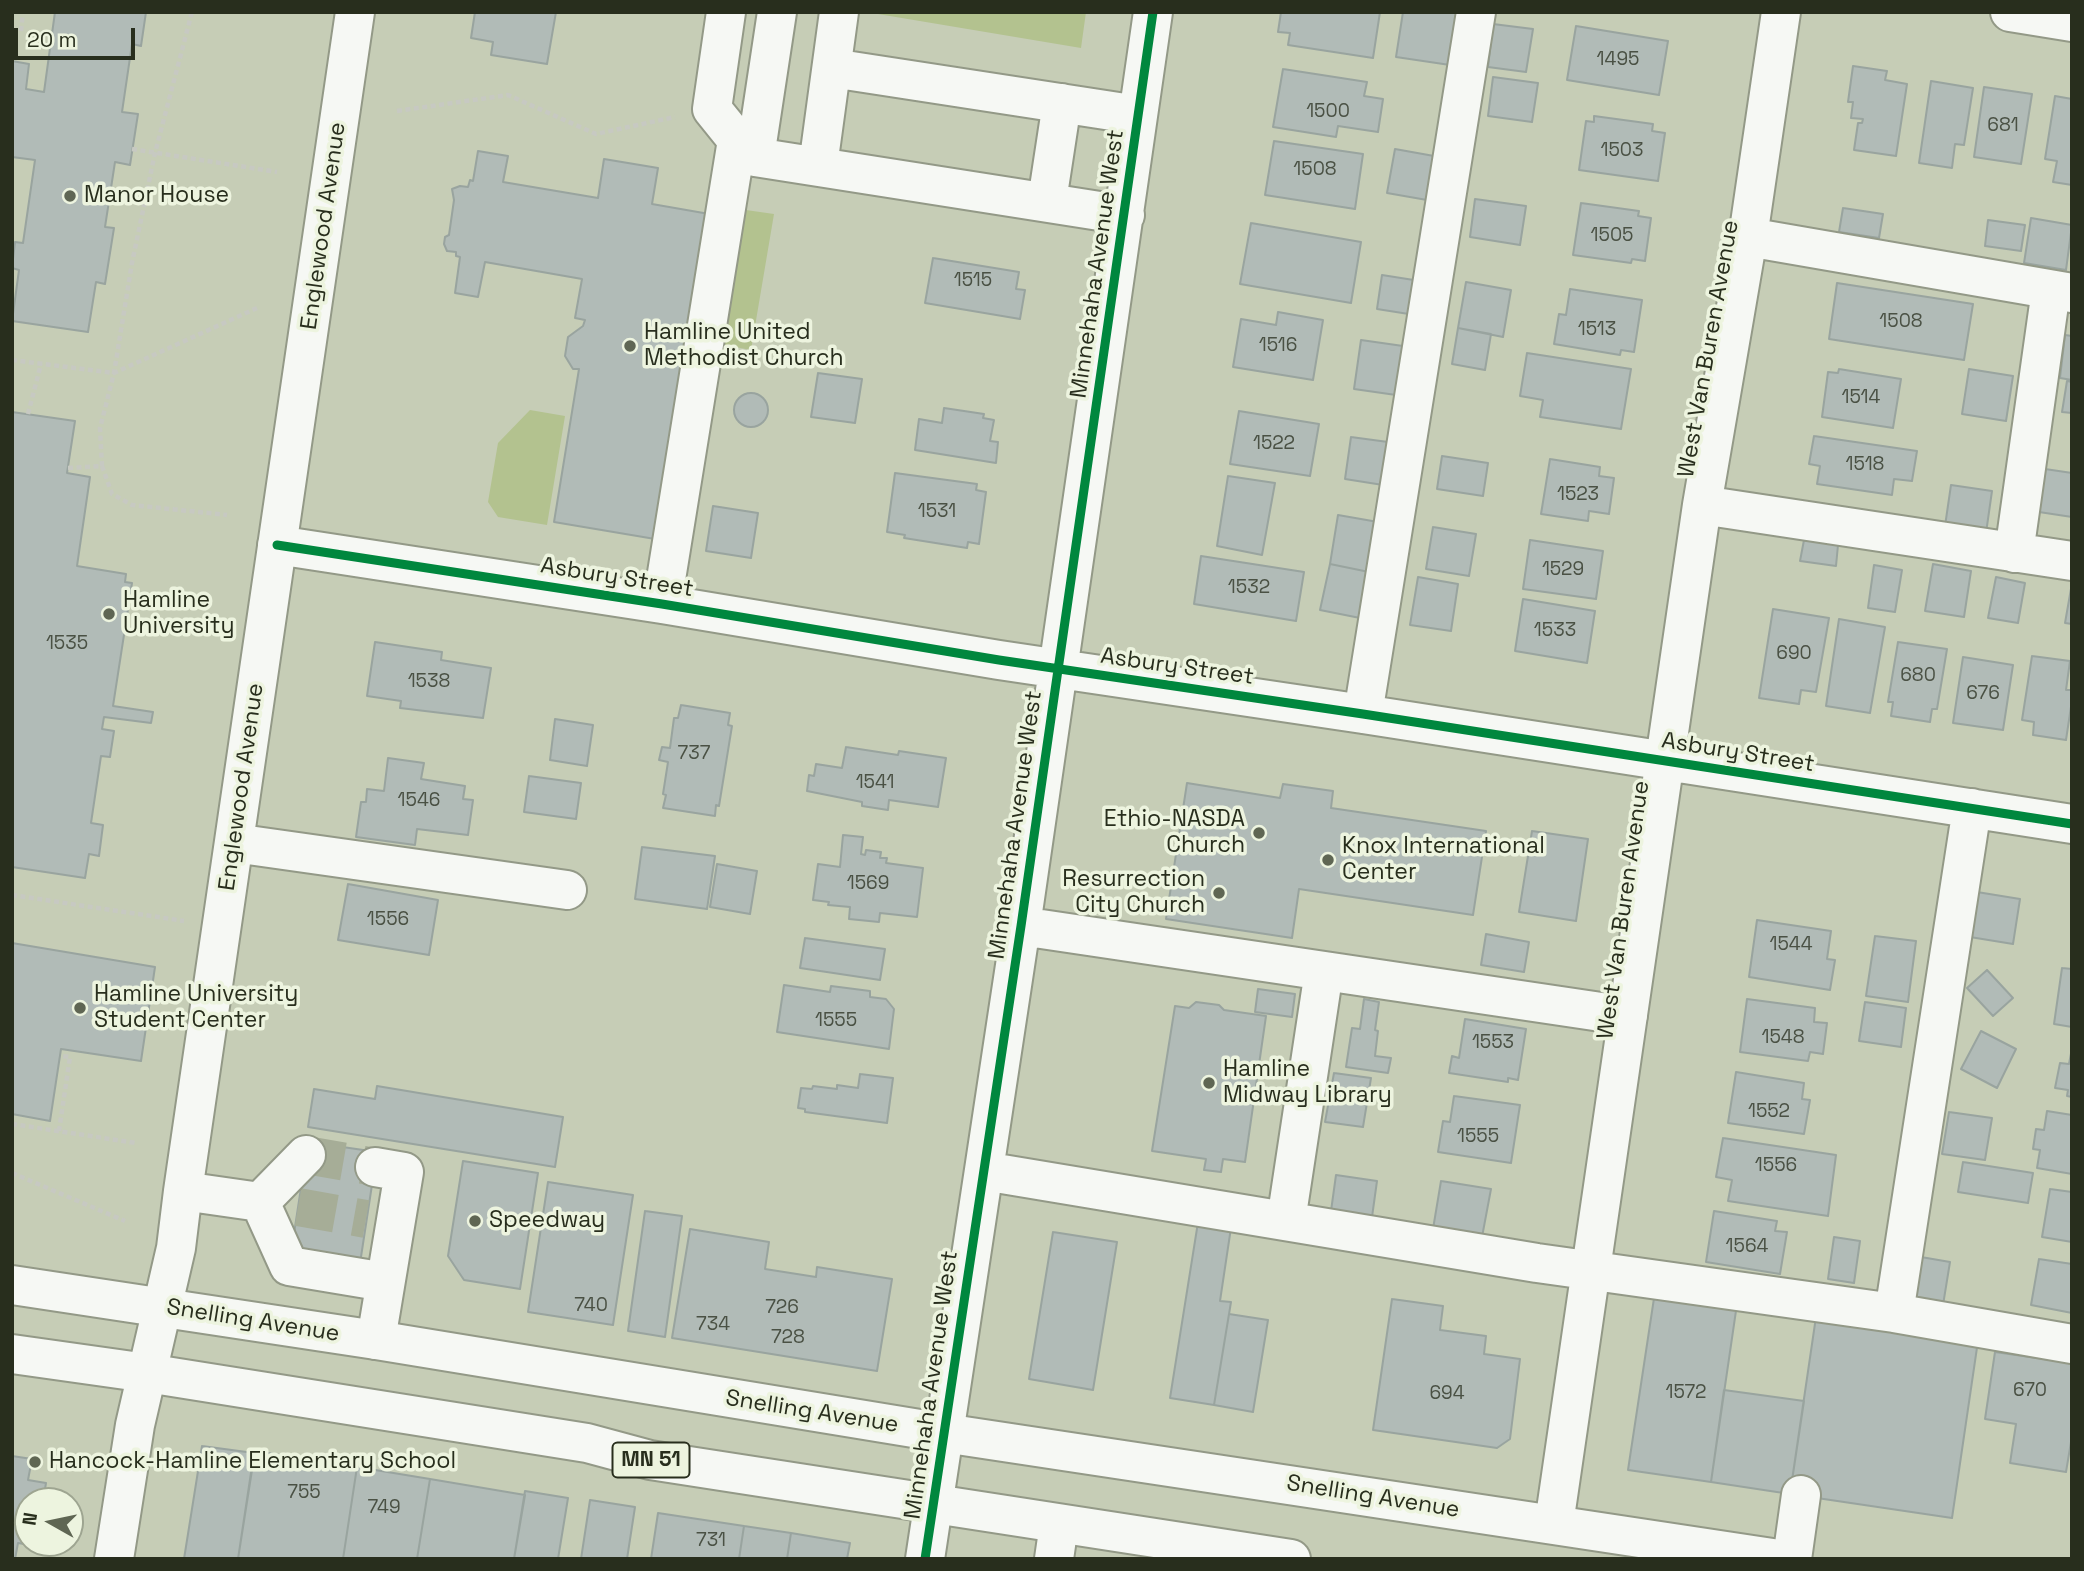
<!DOCTYPE html>
<html>
<head>
<meta charset="utf-8">
<style>
	body { margin:0 }
	#map { position:relative; width:2084px; height:1571px; overflow:hidden; background:#c6cdb6; font-family:"Space Grotesk",sans-serif }
	canvas { display:block }
	.frame { position:absolute; inset:0; border:14px solid #282e1d; pointer-events:none }
	.north { position:absolute; left:14px; top:1487px; width:70px; height:70px; box-sizing:border-box; background:#edf4df; border:2px solid #9ea591; border-radius:50%; rotate:279deg; font-size:19px; font-weight:700; line-height:28px; text-align:center; color:#282e1d }
	.north::after { content:''; display:block; margin:auto; width:24px; height:32px; background:#5f6653; clip-path:polygon(50% 0,100% 100%,50% 72%,0 100%) }
	.scale { position:absolute; left:14px; top:28px; width:121px; height:32px; box-sizing:border-box; border:4px solid #282e1d; border-top:0; padding-left:9px; font-size:21px; line-height:24px; white-space:nowrap; color:#282e1d; -webkit-text-stroke:5px #edf4df; paint-order:stroke }
</style>
</head>
<body>
<div id="map">
<canvas width="2084" height="1571"></canvas>
<div class="frame"></div>
<div class="north">N</div>
<div class="scale">20 m</div>
</div>
<script>
const context = document.querySelector('canvas').getContext('2d');
context.lineJoin = 'round';
function fillPath(path, color) {
  context.fillStyle = color;
  context.fill(path, 'evenodd');
}
function shape(rows) {
  const path = new Path2D();
  for (const r of rows) {
    if (r.length === 3) {
      path.moveTo(r[0] + r[2], r[1]);
      path.arc(r[0], r[1], r[2], 0, 2 * Math.PI);
      continue;
    }
    path.moveTo(r[0], r[1]);
    for (let i = 2; i < r.length; i += 2) path.lineTo(r[i], r[i + 1]);
  }
  return path;
}
function trace(path, color, width, dash) {
  context.strokeStyle = color;
  context.lineWidth = width;
  context.lineCap = dash ? 'butt' : 'round';
  context.setLineDash(dash || []);
  context.stroke(path);
}
function write(font, color, halo, rows, align = 'center') {
  context.font = font + ' "Space Grotesk",sans-serif';
  context.lineWidth = 7;
  context.setLineDash([]);
  context.textBaseline = 'middle';
  context.strokeStyle = halo;
  context.fillStyle = color;
  for (const [text, x, y, turn = 0] of rows) {
    context.save();
    context.translate(x, y);
    context.rotate((+turn || 0) * Math.PI / 180);
    context.textAlign = isNaN(turn) ? turn : align;
    if (halo) context.strokeText(text, 0, 0);
    context.fillText(text, 0, 0);
    context.restore();
  }
}
fillPath(shape([
	[866,12,1086,12,1081,48],
	[732,208,774,214,751,350,708,342],
	[530,410,565,416,547,525,498,517,488,502,498,443]
]), '#b3c28f');
const building = shape([
	[55,12,146,12,141,46,132,44,122,112,138,114,130,165,115,162,105,227,114,228,105,284,96,282,88,332,12,321,19,270,12,268,15,242,23,243,35,160,12,157,12,61,29,64,26,89,44,92,55,12],
	[475,12,556,12,547,64,491,55,493,42,471,38,475,12],
	[1281,12,1380,12,1373,58,1288,45,1290,33,1278,32,1281,12],
	[1403,12,1458,12,1450,65,1396,57,1403,12],
	[1493,24,1533,29,1526,72,1488,67,1493,24],
	[1576,26,1668,41,1659,95,1567,80,1576,26],
	[1853,66,1887,71,1885,80,1907,84,1896,156,1854,150,1858,123,1862,123,1863,119,1851,118,1853,102,1848,102,1853,66],
	[1283,69,1367,82,1364,96,1383,99,1378,132,1338,126,1336,137,1273,127,1283,69],
	[1493,77,1538,83,1532,122,1488,116,1493,77],
	[1931,81,1973,88,1964,145,1955,144,1952,168,1919,163,1931,81],
	[1984,87,2032,94,2021,164,1974,157,1984,87],
	[2055,96,2072,99,2072,185,2053,182,2057,161,2045,159,2055,96],
	[1594,116,1653,124,1652,131,1665,133,1658,181,1579,170,1586,121,1594,122,1594,116],
	[1274,141,1363,154,1355,209,1265,195,1274,141],
	[1395,149,1434,156,1427,200,1387,193,1395,149],
	[478,151,508,156,503,182,598,198,604,159,658,168,652,204,715,215,661,540,554,522,579,369,573,369,565,356,568,337,583,326,585,320,575,318,582,279,485,262,478,297,455,293,460,257,456,256,456,252,447,251,444,244,445,237,449,235,454,200,452,189,460,186,468,187,470,180,473,181,478,151],
	[1475,199,1526,206,1520,245,1470,237,1475,199],
	[1581,203,1639,211,1638,216,1651,218,1645,261,1632,259,1631,263,1573,255,1581,203],
	[1843,208,1883,214,1879,238,1839,232,1843,208],
	[2031,218,2072,225,2066,270,2024,263,2031,218],
	[1988,220,2025,225,2021,251,1985,246,1988,220],
	[1251,223,1361,242,1351,303,1240,284,1251,223],
	[933,258,1019,272,1016,289,1025,290,1020,319,925,303,933,258],
	[1382,275,1420,281,1415,315,1377,309,1382,275],
	[1466,282,1511,290,1503,337,1458,328,1466,282],
	[1837,283,1973,304,1964,360,1829,339,1837,283],
	[1570,289,1642,300,1634,352,1621,350,1620,355,1554,344,1559,314,1566,315,1570,289],
	[1278,312,1323,320,1313,380,1233,367,1241,319,1276,325,1278,312],
	[1458,328,1491,334,1485,370,1452,364,1458,328],
	[2065,335,2072,336,2072,380,2060,378,2065,335],
	[1361,340,1403,346,1396,395,1354,389,1361,340],
	[1527,353,1631,369,1621,429,1540,417,1543,400,1520,396,1527,353],
	[1839,369,1901,379,1893,428,1822,417,1828,372,1838,373,1839,369],
	[1969,369,2013,376,2006,421,1962,414,1969,369],
	[818,373,862,379,855,423,811,417,818,373],
	[2067,381,2072,382,2072,413,2062,412,2067,381],
	[751,410,17],
	[944,408,984,414,983,418,994,420,990,441,998,442,996,463,915,450,919,419,942,423,944,408],
	[1239,411,1319,424,1310,476,1230,464,1239,411],
	[12,412,75,421,67,473,90,477,77,566,126,574,125,582,132,583,113,706,153,712,151,723,104,717,102,729,114,731,110,757,101,756,91,823,103,825,99,856,89,854,85,878,12,867,12,412],
	[1814,436,1917,451,1912,481,1894,479,1892,495,1817,484,1820,466,1809,464,1814,436],
	[1351,437,1388,442,1383,485,1345,479,1351,437],
	[1442,456,1488,463,1483,496,1437,489,1442,456],
	[1550,459,1600,467,1599,476,1614,478,1609,514,1589,511,1588,521,1541,514,1550,459],
	[2045,469,2072,473,2072,517,2039,512,2045,469],
	[895,473,977,484,976,490,986,492,979,544,968,542,967,548,904,538,905,535,887,532,895,473],
	[1228,476,1275,483,1262,555,1217,546,1228,476],
	[1951,485,1992,491,1986,533,1945,526,1951,485],
	[713,506,758,513,751,558,706,551,713,506],
	[1338,515,1378,522,1369,572,1330,564,1338,515],
	[1433,527,1476,534,1469,576,1426,569,1433,527],
	[1530,540,1603,551,1596,599,1523,589,1530,540],
	[1804,540,1838,545,1836,566,1800,561,1804,540],
	[1201,556,1304,572,1296,621,1194,604,1201,556],
	[1330,564,1369,572,1360,618,1320,610,1330,564],
	[1933,564,1971,571,1964,617,1925,611,1933,564],
	[1874,565,1902,570,1895,612,1868,608,1874,565],
	[1418,577,1458,584,1451,631,1410,625,1418,577],
	[1996,577,2025,583,2018,623,1988,618,1996,577],
	[2072,583,2072,624,2065,623,2072,583],
	[1523,599,1595,611,1587,663,1515,651,1523,599],
	[1773,609,1829,618,1816,692,1801,690,1799,704,1759,698,1773,609],
	[1839,619,1885,627,1870,713,1826,706,1839,619],
	[375,642,442,652,441,660,491,668,483,718,400,708,401,701,367,696,375,642],
	[1898,642,1947,649,1937,709,1932,709,1930,722,1891,716,1893,702,1888,702,1898,642],
	[2032,656,2070,661,2066,690,2072,690,2072,700,2066,740,2033,735,2034,722,2022,720,2032,656],
	[1963,657,2013,665,2003,730,1953,723,1963,657],
	[681,705,730,713,728,725,732,726,719,806,716,805,715,816,663,808,666,795,663,794,668,762,659,760,662,747,670,748,674,718,678,718,681,705],
	[555,719,593,725,587,766,550,760,555,719],
	[846,747,898,755,899,751,946,758,938,807,889,800,888,810,862,806,862,802,807,791,809,775,814,776,816,764,842,768,846,747],
	[388,758,424,763,421,779,465,786,463,799,473,800,468,835,417,829,415,845,356,837,361,802,366,802,367,789,384,791,388,758],
	[529,776,581,783,576,819,524,812,529,776],
	[1187,783,1280,798,1283,784,1333,791,1331,808,1486,831,1473,915,1299,889,1292,938,1166,919,1187,783],
	[1532,831,1588,839,1576,921,1519,912,1532,831],
	[843,835,863,837,861,854,865,855,866,850,881,852,880,858,887,858,886,863,923,868,917,917,880,913,879,922,849,919,850,907,828,905,829,902,813,900,818,864,840,867,843,835],
	[642,847,715,856,707,909,635,899,642,847],
	[717,864,757,871,750,914,710,907,717,864],
	[348,884,438,900,429,955,338,940,348,884],
	[1977,892,2020,899,2013,944,1970,937,1977,892],
	[1757,920,1831,931,1827,959,1835,960,1830,990,1749,977,1757,920],
	[1486,934,1529,942,1524,972,1481,965,1486,934],
	[1875,936,1916,941,1908,1002,1866,996,1875,936],
	[805,938,885,949,880,980,800,968,805,938],
	[12,943,155,967,141,1061,61,1049,50,1121,12,1114,12,943],
	[2062,968,2072,969,2072,1027,2054,1024,2062,968],
	[1987,970,2013,998,1993,1016,1967,988,1987,970],
	[784,985,830,992,831,986,870,991,870,997,886,999,894,1009,889,1049,777,1032,784,985],
	[1258,989,1295,994,1292,1017,1255,1012,1258,989],
	[1364,999,1379,1002,1375,1030,1378,1031,1375,1056,1391,1058,1388,1073,1346,1067,1352,1028,1360,1029,1364,999],
	[1747,999,1815,1008,1814,1022,1827,1023,1823,1054,1810,1052,1808,1061,1740,1052,1747,999],
	[1196,1002,1219,1005,1224,1010,1266,1016,1245,1162,1223,1159,1221,1172,1204,1170,1206,1159,1152,1151,1175,1006,1189,1008,1196,1002],
	[1865,1002,1906,1008,1901,1047,1859,1041,1865,1002],
	[1465,1019,1526,1029,1518,1080,1508,1078,1508,1082,1449,1073,1452,1056,1459,1058,1465,1019],
	[1981,1031,2016,1049,1997,1088,1961,1069,1981,1031],
	[2072,1048,2072,1097,2067,1096,2068,1090,2055,1088,2060,1063,2069,1064,2072,1048],
	[1736,1072,1804,1083,1802,1099,1810,1100,1804,1134,1728,1123,1736,1072],
	[1334,1073,1371,1078,1363,1127,1325,1122,1334,1073],
	[860,1074,893,1078,887,1123,805,1112,805,1109,798,1108,801,1088,812,1089,813,1086,837,1089,837,1085,858,1088,860,1074],
	[377,1086,563,1117,555,1167,308,1127,314,1089,375,1099,377,1086],
	[1454,1096,1520,1105,1511,1163,1438,1152,1443,1121,1450,1122,1454,1096],
	[2047,1111,2072,1115,2072,1174,2037,1168,2040,1150,2033,1149,2036,1129,2044,1130,2047,1111],
	[1949,1112,1992,1118,1985,1160,1942,1154,1949,1112],
	[1723,1138,1836,1155,1828,1216,1728,1201,1732,1180,1716,1177,1723,1138],
	[308,1142,377,1152,359,1270,290,1260,308,1142],
	[463,1161,538,1173,520,1289,464,1280,448,1256,463,1161],
	[1963,1162,2033,1173,2028,1203,1958,1192,1963,1162],
	[1336,1175,1377,1181,1372,1217,1331,1211,1336,1175],
	[1441,1181,1491,1189,1482,1237,1433,1229,1441,1181],
	[548,1182,633,1195,613,1325,528,1312,548,1182],
	[2050,1189,2072,1192,2072,1242,2042,1237,2050,1189],
	[645,1211,682,1216,665,1337,628,1331,645,1211],
	[1714,1211,1777,1221,1775,1231,1787,1232,1780,1274,1706,1262,1714,1211],
	[1199,1216,1232,1221,1220,1301,1231,1302,1214,1405,1170,1398,1199,1216],
	[690,1229,769,1242,765,1269,816,1277,817,1267,892,1279,877,1371,672,1338,690,1229],
	[1053,1232,1117,1242,1093,1390,1029,1379,1053,1232],
	[1834,1237,1860,1241,1854,1283,1828,1279,1834,1237],
	[1921,1257,1950,1262,1943,1305,1914,1300,1921,1257],
	[2039,1259,2072,1264,2072,1313,2031,1305,2039,1259],
	[1656,1285,1738,1297,1711,1482,1628,1470,1656,1285],
	[1392,1299,1443,1306,1440,1330,1486,1336,1484,1354,1520,1359,1510,1439,1497,1448,1373,1430,1392,1299],
	[1817,1310,1979,1334,1952,1518,1790,1494,1817,1310],
	[1229,1314,1268,1320,1253,1412,1214,1405,1229,1314],
	[1995,1352,2072,1363,2072,1436,2066,1472,2010,1463,2016,1424,1985,1419,1995,1352],
	[1724,1390,1804,1401,1790,1494,1711,1482,1724,1390],
	[202,1446,254,1453,238,1559,184,1559,202,1446],
	[255,1451,357,1467,343,1559,238,1559,255,1451],
	[12,1456,32,1459,28,1480,46,1483,43,1501,28,1501,28,1543,37,1543,36,1546,18,1543,15,1559,12,1559,12,1456],
	[357,1467,430,1479,417,1559,343,1559,357,1467],
	[430,1479,525,1495,514,1559,417,1559,430,1479],
	[525,1491,568,1498,558,1559,514,1559,525,1491],
	[590,1500,635,1507,627,1559,581,1559,590,1500],
	[658,1513,744,1526,739,1559,651,1559,658,1513],
	[744,1526,791,1533,787,1559,739,1559,744,1526],
	[791,1533,850,1543,847,1559,787,1559,791,1533]
]);
fillPath(building, '#b1bbb7');
trace(building, '#99a49f', 2);
trace(shape([
	[306,1155,375,1167],
	[298,1207,366,1219]
]), '#a6ad97', 38, [38, 19]);
const minor = shape([
	[726,12,712,109,737,140,755,157,1125,215],
	[2010,12,2072,22],
	[832,68,1138,115],
	[755,157,777,12],
	[818,166,839,12],
	[1047,201,1062,103],
	[1748,237,2072,293],
	[1702,505,2072,561],
	[277,545,662,604,999,660,1363,714,2072,824],
	[2014,553,2051,290],
	[662,604,737,140],
	[1363,714,1476,12],
	[234,843,567,890],
	[1021,926,1628,1016],
	[375,1167,404,1172,376,1340],
	[984,1171,1537,1263,1894,1313,2072,1344],
	[183,1191,260,1202,289,1266,385,1282],
	[260,1202,306,1155],
	[1286,1221,1324,971],
	[1894,1313,1972,808],
	[1554,1524,1702,505,1748,237,1781,12],
	[114,1559,135,1425,176,1248,183,1191,355,12],
	[925,1559,1021,926,1153,12],
	[1054,1559,1059,1524],
	[1792,1559,1801,1495]
]);
const major = shape([
	[12,1285,376,1340,944,1433,1779,1559],
	[12,1354,147,1373,587,1443,650,1460,1291,1559]
]);
trace(minor, '#939987', 42);
trace(major, '#939987', 42);
trace(shape([
	[21,31,23,12],
	[397,111,508,95,596,134,675,117],
	[132,149,277,172],
	[12,360,114,373,257,308],
	[28,414,41,364],
	[102,466,100,428,114,373,132,263,155,153,192,12],
	[68,468,102,466,112,494,132,505,227,515],
	[12,895,184,921],
	[12,1124,136,1143],
	[59,1131,70,1057,60,1056],
	[12,1173,125,1221]
]), '#c7c9c2', 4.5, [5, 3.5]);
trace(minor, '#f6f8f4', 38);
trace(major, '#f6f8f4', 38);
trace(shape([
	[277,545,662,604,999,660,1363,714,2072,824],
	[925,1559,1021,926,1153,12]
]), '#00873e', 9);
for (const [x, y, r, color] of [
	[70,196,7,"#5f6653"],
	[630,346,7,"#5f6653"],
	[109,614,7,"#5f6653"],
	[1259,833,7,"#5f6653"],
	[1328,860,7,"#5f6653"],
	[1219,893,7,"#5f6653"],
	[80,1008,7,"#5f6653"],
	[1209,1083,7,"#5f6653"],
	[475,1221,7,"#5f6653"],
	[35,1462,7,"#5f6653"]
]) {
  const dot = new Path2D();
  dot.arc(x, y, r, 0, 2 * Math.PI);
  context.fillStyle = color;
  context.fill(dot);
  trace(dot, '#edf4df', 2.5);
}
write('19px', '#4a5144', null, [
	["1495",1618,60],
	["1500",1328,112],
	["681",2003,126],
	["1503",1622,151],
	["1508",1315,170],
	["1505",1612,236],
	["1515",973,281],
	["1508",1901,322],
	["1513",1597,330],
	["1516",1278,346],
	["1514",1861,398],
	["1522",1274,444],
	["1518",1865,465],
	["1523",1578,495],
	["1531",937,512],
	["1529",1563,570],
	["1532",1249,588],
	["1533",1555,631],
	["1535",67,644],
	["690",1794,654],
	["680",1918,676],
	["1538",429,682],
	["676",1983,694],
	["737",694,754],
	["1541",875,783],
	["1546",419,801],
	["1569",868,884],
	["1556",388,920],
	["1544",1791,945],
	["1555",836,1021],
	["1548",1783,1038],
	["1553",1493,1043],
	["1552",1769,1112],
	["1555",1478,1137],
	["1556",1776,1166],
	["1564",1747,1247],
	["740",591,1306],
	["726",782,1308],
	["734",713,1325],
	["728",788,1338],
	["670",2030,1391],
	["1572",1686,1393],
	["694",1447,1394],
	["755",304,1493],
	["749",384,1508],
	["731",711,1541]
]);
for (const [x, y, w] of [
	[651,1460,77]
]) {
  const box = new Path2D();
  box.roundRect(x - w / 2, y - 17.5, w, 35, 5);
  context.fillStyle = '#edf4df';
  context.fill(box);
  trace(box, '#282e1d', 2);
}
write('bold 21px', '#282e1d', null, [
	["MN 51",651,1460]
]);
write('23px', '#282e1d', '#edf4df', [
	["Manor House",84,196],
	["Hamline United",644,333],
	["Methodist Church",644,359],
	["Hamline",123,601],
	["University",123,627],
	["Ethio-NASDA",1245,820,"right"],
	["Church",1245,846,"right"],
	["Knox International",1342,847],
	["Center",1342,873],
	["Resurrection",1205,880,"right"],
	["City Church",1205,906,"right"],
	["Hamline University",94,995],
	["Student Center",94,1021],
	["Hamline",1223,1070],
	["Midway Library",1223,1096],
	["Speedway",489,1221],
	["Hancock-Hamline Elementary School",49,1462]
], 'left');
write('23px', '#282e1d', '#edf4df', [
	["Englewood Avenue",324,226,-82],
	["Minnehaha Avenue West",1098,264,-82],
	["West Van Buren Avenue",1709,349,-80],
	["Asbury Street",617,578,9],
	["Asbury Street",1177,667,8],
	["Asbury Street",1738,753,9],
	["Englewood Avenue",242,787,-82],
	["Minnehaha Avenue West",1016,825,-82],
	["West Van Buren Avenue",1624,910,-82],
	["Snelling Avenue",253,1321,9],
	["Minnehaha Avenue West",932,1385,-82],
	["Snelling Avenue",812,1412,9],
	["Snelling Avenue",1373,1497,9]
]);
</script>
</body>
</html>
